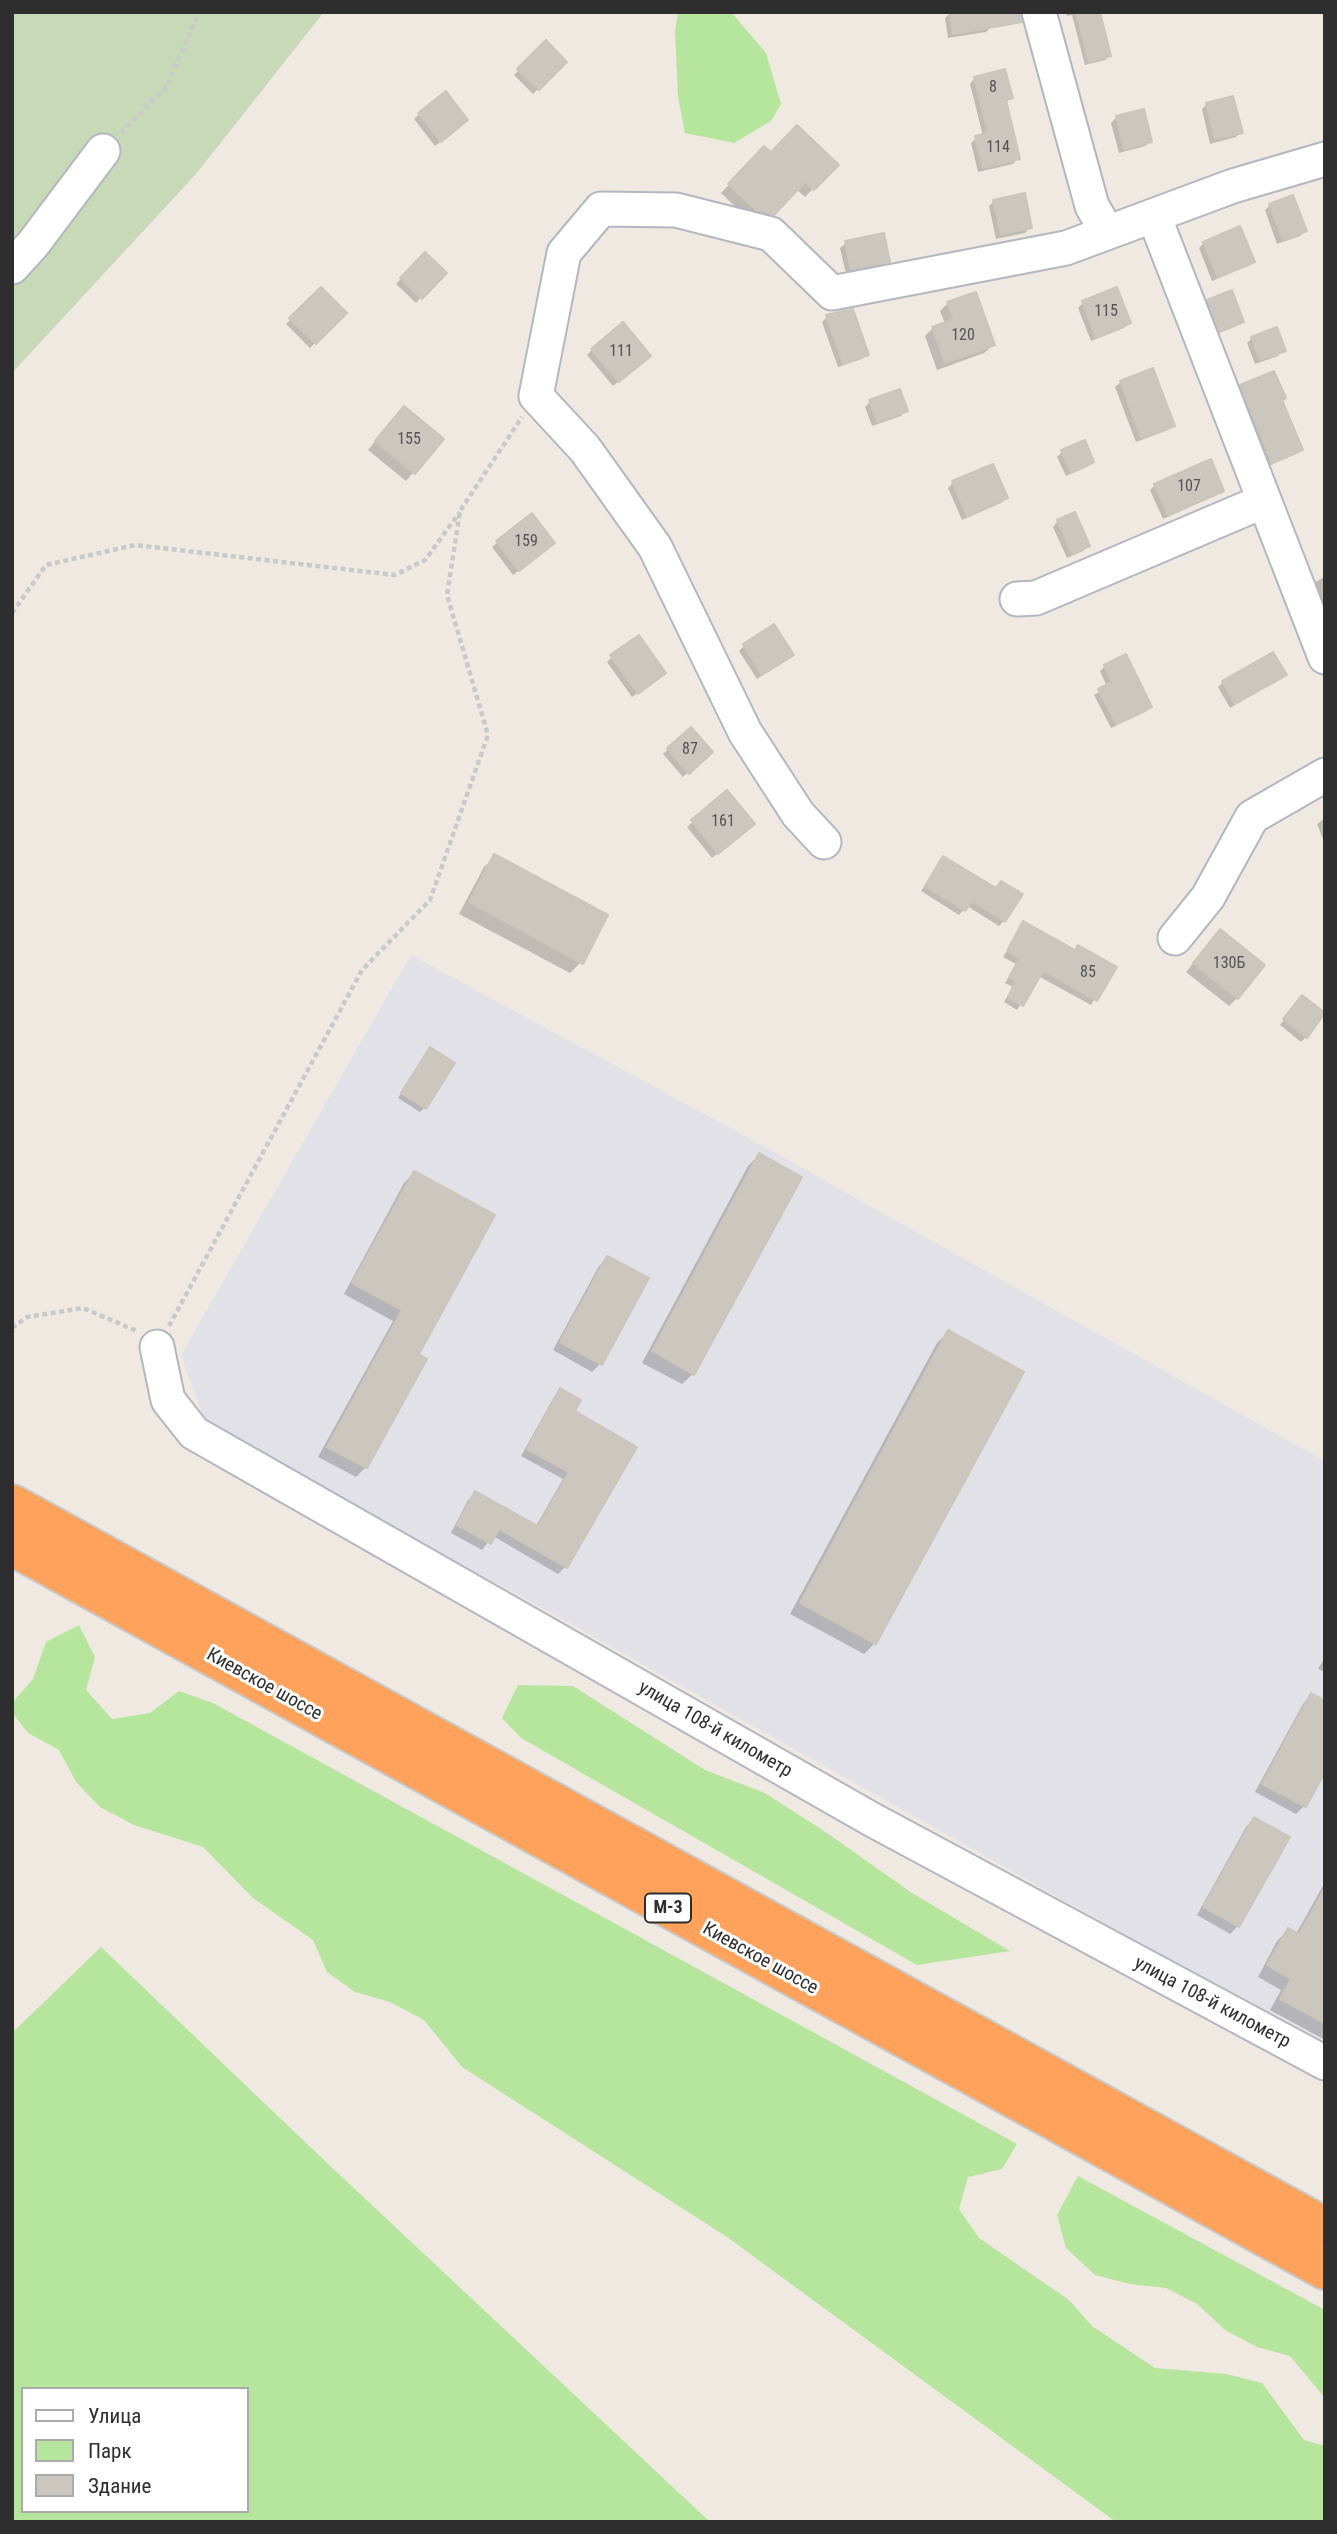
<!DOCTYPE html>
<html>
<head>
<meta charset="utf-8">
<style>
	body { margin:0 }
	#map { position:relative; width:1337px; height:2534px; overflow:hidden; background:#efe9e1; font-family:"Roboto Condensed",sans-serif }
	canvas { display:block }
	.frame { position:absolute; inset:0; border:14px solid #2e2e2e; pointer-events:none }
	.legend { position:absolute; left:21px; top:2387px; width:228px; height:126px; box-sizing:border-box; background:#fff; border:2px solid #ababab; margin:0; padding:9px 12px; list-style:none; font-size:21px; color:#2e2e2e }
	.legend li { display:flex; align-items:center; gap:14px; height:35px }
	.legend b { width:35px; border:2px solid #ababab }
</style>
</head>
<body>
<div id="map">
<canvas width="1337" height="2534"></canvas>
<div class="frame"></div>
<ul class="legend">
<li><b style="height:9px;background:#fff"></b>Улица</li>
<li><b style="height:19px;background:#b6e59e"></b>Парк</li>
<li><b style="height:19px;background:#cbc7bf"></b>Здание</li>
</ul>
</div>
<script>
const context = document.querySelector('canvas').getContext('2d');
context.lineJoin = 'round';
function fillPath(path, color) {
  context.fillStyle = color;
  context.fill(path, 'evenodd');
}
function shape(rows) {
  const path = new Path2D();
  for (const r of rows) {
    path.moveTo(r[0], r[1]);
    for (let i = 2; i < r.length; i += 2) path.lineTo(r[i], r[i + 1]);
  }
  return path;
}
function trace(path, color, width, dash) {
  context.strokeStyle = color;
  context.lineWidth = width;
  context.lineCap = dash ? 'butt' : 'round';
  context.setLineDash(dash || []);
  context.stroke(path);
}
function write(font, color, halo, rows, align = 'center') {
  context.font = font + ' "Roboto Condensed",sans-serif';
  context.lineWidth = 6;
  context.setLineDash([]);
  context.textBaseline = 'middle';
  context.strokeStyle = halo;
  context.fillStyle = color;
  for (const [text, x, y, turn = 0] of rows) {
    context.save();
    context.translate(x, y);
    context.rotate((+turn || 0) * Math.PI / 180);
    context.textAlign = isNaN(turn) ? turn : align;
    if (halo) context.strokeText(text, 0, 0);
    context.fillText(text, 0, 0);
    context.restore();
  }
}
fillPath(shape([
	[411,955,738,1132,1325,1461,1325,2041,1156,1952,560,1618,206,1425,181,1355]
]), '#e3e1e8');
fillPath(shape([
	[678,12,731,12,766,53,781,104,771,121,734,143,685,133,678,97,675,32],
	[79,1625,95,1657,86,1690,112,1719,150,1713,179,1691,213,1703,1017,2144,1002,2169,968,2177,959,2209,979,2238,1069,2300,1092,2326,1155,2368,1227,2374,1262,2383,1304,2440,1325,2446,1325,2522,1116,2522,727,2237,462,2067,424,2020,390,2002,355,1992,327,1972,313,1940,253,1898,203,1847,134,1825,100,1807,76,1782,59,1750,28,1733,12,1712,12,1703,33,1679,46,1642],
	[518,1685,573,1686,705,1770,765,1793,827,1833,912,1893,1010,1951,917,1965,521,1738,502,1718],
	[101,1947,327,2163,710,2522,12,2522,12,2033],
	[23,2389,247,2389,247,2511,23,2511],
	[1078,2176,1325,2310,1325,2398,1290,2356,1257,2347,1225,2330,1197,2304,1166,2288,1130,2284,1095,2275,1066,2248,1057,2215]
]), '#b6e59e');
fillPath(shape([
	[12,12,324,12,196,174,12,373]
]), '#c8d9b8');
fillPath(shape([
	[1066,12,1098,12,1109,56,1105,60,1085,65,1072,15,1067,16],
	[950,13,991,27,986,32,948,38,945,18],
	[546,43,565,62,533,94,514,75],
	[975,78,1011,98,1005,103,1018,158,1013,164,978,172,971,143,976,138,983,136,970,84],
	[1207,104,1241,132,1236,137,1210,144,1202,109],
	[1143,111,1151,141,1145,146,1119,153,1111,123,1116,118],
	[419,114,461,125,435,146,414,119],
	[764,148,771,155,836,165,805,197,796,189,764,222,747,218,721,193],
	[994,201,1030,227,1025,233,996,239,989,206],
	[1270,205,1305,231,1300,236,1277,244,1265,210],
	[846,243,888,262,883,267,846,274,840,248],
	[1204,243,1253,261,1248,266,1212,281,1199,248],
	[425,254,444,273,416,303,396,284],
	[321,289,344,313,310,348,286,324],
	[1208,302,1242,321,1237,326,1214,335,1203,307],
	[948,303,993,345,984,353,937,370,925,336,933,328,945,324,940,311],
	[1083,303,1129,323,1124,328,1091,341,1078,308],
	[827,317,867,354,862,359,838,367,822,322],
	[1252,338,1283,350,1278,356,1255,364,1247,343],
	[592,350,643,361,613,386,587,355],
	[1121,382,1173,425,1168,430,1136,442,1115,387],
	[1241,387,1280,401,1301,449,1296,454,1266,467,1236,392],
	[870,402,906,410,901,416,872,426,865,407],
	[396,416,441,439,406,481,368,450],
	[1062,452,1092,462,1087,467,1066,476,1057,457],
	[953,483,1006,498,1001,503,962,520,948,488],
	[1155,485,1222,490,1217,495,1163,519,1150,490],
	[532,515,548,548,513,575,492,547],
	[1058,521,1088,546,1083,551,1067,558,1053,527],
	[1325,576,1325,602,1319,605,1311,585],
	[744,646,791,655,757,679,739,651],
	[612,657,659,678,632,697,607,662],
	[1105,666,1150,707,1145,712,1111,728,1094,695,1107,687,1100,671],
	[1284,675,1230,708,1218,687,1223,682],
	[690,730,710,752,683,777,663,754],
	[727,793,747,829,712,858,687,827],
	[1325,818,1325,844,1317,824],
	[495,857,581,962,570,973,459,914,484,867],
	[944,858,995,890,1001,883,1004,921,999,926,967,906,959,915,921,891],
	[1024,924,1074,952,1114,967,1091,1005,1038,976,1017,1010,1004,1002,1013,987,1005,983,1016,964,1003,957],
	[1220,931,1237,998,1229,1006,1186,972],
	[1297,1003,1306,1037,1301,1042,1280,1025],
	[430,1050,425,1107,420,1112,398,1098],
	[759,1155,693,1374,682,1384,642,1363,748,1166],
	[414,1173,417,1355,424,1359,366,1467,356,1477,318,1457,393,1321,344,1294,404,1183],
	[607,1258,600,1364,592,1372,553,1350,599,1266],
	[948,1332,1022,1373,875,1643,864,1654,790,1614,937,1343],
	[561,1390,573,1412,634,1447,565,1567,558,1574,493,1536,482,1550,451,1533,468,1500,475,1493,536,1526,563,1479,521,1456,554,1397],
	[1325,1657,1325,1672,1318,1669],
	[1311,1696,1304,1806,1296,1814,1255,1792,1303,1704],
	[1254,1819,1238,1926,1230,1934,1197,1915,1246,1827],
	[1325,1882,1325,2040,1270,2010,1281,1990,1258,1977,1277,1941,1288,1930,1296,1934]
]), '#0003');
const building = shape([
	[949,12,1020,12,1022,22,953,34,949,12],
	[1076,12,1100,12,1111,56,1089,62,1076,12],
	[546,40,567,62,539,90,517,69,546,40],
	[1005,69,1013,98,1006,100,1020,159,983,168,975,136,988,133,974,77,1005,69],
	[446,91,468,120,441,142,418,113,446,91],
	[1233,96,1243,133,1215,139,1206,103,1233,96],
	[1144,109,1152,142,1124,149,1116,116,1144,109],
	[797,125,839,165,814,190,805,182,774,215,756,210,728,184,764,146,771,152,797,125],
	[1025,193,1032,228,1001,234,993,200,1025,193],
	[1293,195,1307,231,1283,240,1269,204,1293,195],
	[1240,226,1255,262,1218,277,1203,242,1240,226],
	[884,233,890,262,851,270,845,241,884,233],
	[425,252,447,273,422,299,400,278,425,252],
	[321,287,347,313,316,344,289,318,321,287],
	[1117,287,1131,323,1096,338,1082,301,1117,287],
	[1232,290,1244,322,1219,331,1207,300,1232,290],
	[976,292,995,345,945,363,932,327,954,319,947,302,976,292],
	[853,309,869,355,843,364,826,315,853,309],
	[623,322,651,356,619,382,591,349,623,322],
	[1277,327,1286,351,1260,360,1251,337,1277,327],
	[1153,368,1175,426,1141,438,1120,381,1153,368],
	[1274,371,1286,398,1282,400,1303,450,1272,463,1240,385,1274,371],
	[900,389,908,411,877,422,869,400,900,389],
	[404,406,444,439,415,474,375,441,404,406],
	[1085,440,1094,462,1071,473,1061,450,1085,440],
	[1211,459,1224,491,1168,515,1154,484,1211,459],
	[993,464,1008,498,967,516,952,481,993,464],
	[1075,512,1090,546,1072,554,1057,520,1075,512],
	[532,513,555,543,519,571,496,541,532,513],
	[774,624,794,655,762,675,743,644,774,624],
	[639,635,666,673,638,694,610,655,639,635],
	[1273,652,1287,675,1235,704,1222,681,1273,652],
	[1126,654,1152,707,1116,724,1098,689,1112,682,1104,665,1126,654],
	[691,727,713,752,689,774,667,748,691,727],
	[727,790,755,824,718,854,691,820,727,790],
	[494,854,608,915,583,964,469,902,494,854],
	[943,856,996,888,1001,881,1023,894,1005,922,972,901,965,911,925,886,943,856],
	[1023,921,1075,950,1078,945,1117,967,1097,1001,1043,971,1023,1006,1008,997,1016,981,1009,977,1020,958,1007,951,1023,921],
	[1220,929,1265,965,1238,999,1193,963,1220,929],
	[1302,995,1325,1013,1307,1038,1283,1019,1302,995],
	[430,1047,455,1063,426,1109,401,1093,430,1047],
	[759,1153,802,1177,694,1375,652,1351,759,1153],
	[414,1171,495,1215,419,1354,427,1359,367,1468,327,1447,402,1310,352,1283,414,1171],
	[607,1256,649,1278,602,1365,560,1342,607,1256],
	[948,1330,1024,1372,876,1644,800,1603,948,1330],
	[560,1388,581,1400,575,1411,637,1447,567,1568,499,1529,491,1544,457,1525,475,1491,538,1526,569,1472,527,1449,560,1388],
	[1311,1693,1325,1701,1325,1772,1306,1807,1262,1784,1311,1693],
	[1254,1817,1290,1837,1239,1927,1203,1907,1254,1817],
	[1325,1888,1325,2023,1280,1999,1291,1979,1267,1965,1288,1928,1299,1934,1325,1888]
]);
fillPath(building, '#cbc7bf');
trace(building, '#cbc5ba', 2);
const minor = shape([
	[1039,12,1092,206,1107,232],
	[1154,216,1325,657],
	[12,267,33,244,103,151],
	[1017,599,1036,598,1264,501],
	[824,842,798,814,745,732,655,547,585,449,536,396,564,253,601,209,676,210,771,234,832,293,1066,248,1233,186,1325,159],
	[1175,938,1208,897,1252,817,1325,775],
	[157,1347,168,1400,194,1433,871,1819,1325,2063]
]);
const highway = shape([
	[12,1504,1325,2227],
	[12,1546,1325,2270]
]);
trace(minor, '#b4b7c1', 37);
trace(highway, '#c9c9c9', 42);
trace(shape([
	[121,133,167,86,199,12],
	[12,613,46,565,135,545,395,575,425,560,460,512],
	[169,1326,362,970,430,900,488,735,447,595,460,511,522,417],
	[12,1328,27,1317,83,1308,137,1331]
]), '#c9c9c9', 4.5, [5, 3.5]);
trace(minor, '#fff', 33);
trace(highway, '#ffa35c', 38);
write('16px', '#555452', null, [
	["8",993,88],
	["114",998,148],
	["115",1106,312],
	["120",963,336],
	["111",621,352],
	["155",409,440],
	["107",1189,487],
	["159",526,542],
	["87",690,750],
	["161",723,822],
	["130Б",1229,964],
	["85",1088,973]
]);
for (const [x, y, w] of [
	[668,1908,46]
]) {
  const box = new Path2D();
  box.roundRect(x - w / 2, y - 14.5, w, 29, 5);
  context.fillStyle = '#fff';
  context.fill(box);
  trace(box, '#2e2e2e', 2);
}
write('bold 18px', '#2e2e2e', null, [
	["М-3",668,1908]
]);
write('19px', '#2e2e2e', '#fff', [
	["Киевское шоссе",264,1685,29],
	["улица 108-й километр",715,1730,30],
	["Киевское шоссе",760,1959,29],
	["улица 108-й километр",1212,2003,28]
]);
</script>
</body>
</html>
